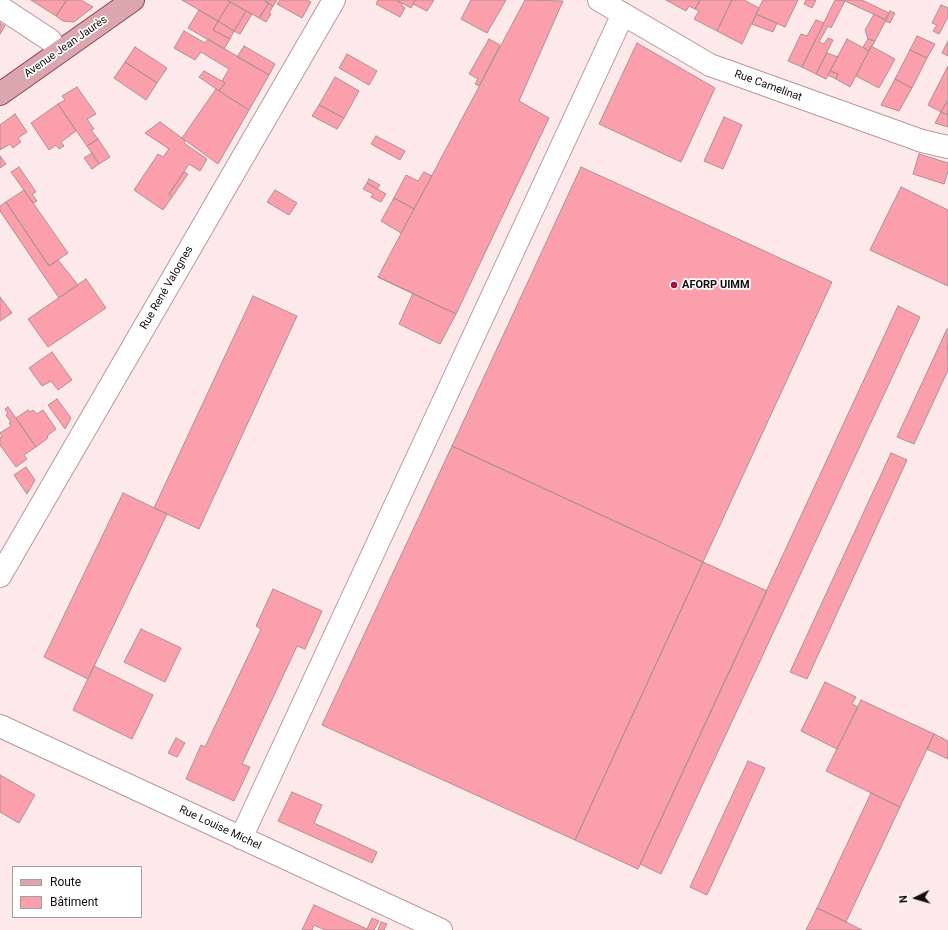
<!DOCTYPE html>
<html>
<head>
<meta charset="utf-8">
<style>
	body { margin:0 }
	#map { position:relative; width:948px; height:930px; overflow:hidden; background:#fde8ea; font-family:Roboto,sans-serif }
	canvas { display:block }
	.legend { position:absolute; left:12px; top:866px; width:130px; height:52px; box-sizing:border-box; background:#fff; border:1px solid #a29e9e; margin:0; padding:5px 7px; list-style:none; font-size:12px; color:#160c0d }
	.legend li { display:flex; align-items:center; gap:8px; height:20px }
	.legend b { width:20px; border:1px solid #a29e9e }
	.north { position:absolute; left:896px; top:878px; width:40px; height:40px; -webkit-text-stroke:3px #fff; paint-order:stroke; rotate:265deg; font-size:11px; font-weight:700; line-height:16px; text-align:center; color:#160c0d }
	.north::after { content:''; display:block; margin:auto; width:14px; height:18px; background:#160c0d; clip-path:polygon(50% 0,100% 100%,50% 72%,0 100%) }
</style>
</head>
<body>
<div id="map">
<canvas width="948" height="930"></canvas>
<ul class="legend">
<li><b style="height:5px;background:#dba6ae"></b>Route</li>
<li><b style="height:11px;background:#fc9fac"></b>Bâtiment</li>
</ul>
<div class="north">N</div>
</div>
<script>
const context = document.querySelector('canvas').getContext('2d');
context.lineJoin = 'round';
function fillPath(path, color) {
  context.fillStyle = color;
  context.fill(path, 'evenodd');
}
function shape(rows) {
  const path = new Path2D();
  for (const r of rows) {
    path.moveTo(r[0], r[1]);
    for (let i = 2; i < r.length; i += 2) path.lineTo(r[i], r[i + 1]);
  }
  return path;
}
function trace(path, color, width, dash) {
  context.strokeStyle = color;
  context.lineWidth = width;
  context.lineCap = dash ? 'butt' : 'round';
  context.setLineDash(dash || []);
  context.stroke(path);
}
function write(font, color, halo, rows, align = 'center') {
  context.font = font + ' Roboto,sans-serif';
  context.lineWidth = 3.5;
  context.setLineDash([]);
  context.textBaseline = 'middle';
  context.strokeStyle = halo;
  context.fillStyle = color;
  for (const [text, x, y, turn = 0] of rows) {
    context.save();
    context.translate(x, y);
    context.rotate((+turn || 0) * Math.PI / 180);
    context.textAlign = isNaN(turn) ? turn : align;
    if (halo) context.strokeText(text, 0, 0);
    context.fillText(text, 0, 0);
    context.restore();
  }
}
const building = shape([
	[31,0,65,0,66,1,56,16,31,0],
	[65,0,81,0,93,7,74,22,63,21,56,16,66,1,65,0],
	[182,0,227,0,230,2,218,21,182,0],
	[227,0,263,0,269,3,259,18,227,0],
	[266,0,277,0,273,6,265,1,266,0],
	[280,0,307,0,311,2,302,18,277,4,280,0],
	[378,0,396,0,402,4,401,5,405,8,400,17,376,4,378,0],
	[398,0,415,0,411,8,398,1,398,0],
	[415,0,434,0,427,11,413,4,415,0],
	[471,0,506,0,487,33,461,19,471,0],
	[525,0,563,1,519,101,549,118,456,314,378,277,525,0],
	[666,0,700,0,695,9,689,6,686,11,666,0],
	[700,0,732,0,717,31,694,19,699,11,695,9,700,0],
	[732,0,744,0,759,8,742,44,717,31,732,0],
	[763,0,798,0,785,27,756,14,763,0],
	[806,0,816,0,812,8,804,4,806,0],
	[835,0,845,1,831,28,828,26,819,42,824,44,828,38,833,40,816,74,802,67,835,0],
	[843,0,862,0,889,13,886,20,843,0],
	[230,2,246,11,234,31,218,21,230,2],
	[269,3,273,6,269,13,271,14,266,22,259,18,269,3],
	[941,5,948,8,948,17,939,34,933,31,937,25,932,23,941,5],
	[199,10,218,21,213,30,230,39,224,49,188,28,199,10],
	[246,11,252,14,240,34,234,31,246,11],
	[890,11,895,13,890,23,885,21,890,11],
	[756,14,777,23,773,32,752,24,756,14],
	[874,14,886,20,875,41,868,39,865,30,874,14],
	[816,20,824,23,802,67,788,61,801,34,807,36,816,20],
	[218,21,234,31,230,39,213,30,218,21],
	[0,23,5,26,0,34,0,23],
	[184,31,205,43,208,39,269,75,249,110,219,91,225,83,222,81,229,69,201,52,195,60,174,48,184,31],
	[917,36,935,44,927,58,910,50,917,36],
	[489,39,500,45,479,86,475,84,478,79,469,74,489,39],
	[847,39,869,51,850,87,836,79,838,74,830,71,847,39],
	[868,39,875,41,869,51,863,47,868,39],
	[948,41,948,56,942,53,948,41],
	[637,43,715,88,681,162,599,124,637,43],
	[244,46,275,64,269,75,237,57,244,46],
	[871,46,895,59,879,88,856,76,871,46],
	[135,47,167,68,157,83,125,62,135,47],
	[910,50,927,58,912,88,895,79,910,50],
	[827,53,838,57,826,79,816,74,827,53],
	[347,54,377,71,369,85,339,68,347,54],
	[125,62,157,83,146,100,114,78,125,62],
	[948,66,948,100,941,112,928,105,948,66],
	[204,71,225,83,219,91,199,77,204,71],
	[830,71,838,74,836,79,828,75,830,71],
	[335,77,359,91,344,118,319,105,335,77],
	[895,79,912,88,899,111,881,105,895,79],
	[77,87,96,114,87,119,94,129,91,130,98,139,87,146,58,104,65,100,62,96,77,87],
	[216,89,249,110,218,164,182,138,216,89],
	[948,100,948,115,941,112,948,100],
	[58,104,76,131,61,142,64,146,59,149,56,145,49,150,31,123,58,104],
	[319,105,344,118,337,129,312,116,319,105],
	[941,112,948,115,948,127,935,123,941,112],
	[15,114,27,132,18,138,21,142,13,148,10,144,0,150,0,125,15,114],
	[724,117,742,125,723,169,704,161,724,117],
	[160,122,182,138,185,141,184,143,207,159,200,171,189,164,169,194,172,197,163,210,134,190,158,154,163,157,169,149,145,133,160,122],
	[376,136,405,151,400,160,371,144,376,136],
	[98,139,110,157,99,164,87,146,98,139],
	[92,153,99,164,92,169,84,158,92,153],
	[919,154,948,163,948,171,944,184,913,174,919,154],
	[0,156,6,164,0,168,0,156],
	[19,167,36,192,32,194,37,201,33,203,11,172,19,167],
	[581,167,832,282,703,562,452,446,581,167],
	[184,172,188,174,172,197,169,194,184,172],
	[424,172,432,176,414,209,394,198,406,175,418,181,424,172],
	[369,179,380,185,377,189,367,183,369,179],
	[367,183,386,194,381,202,371,197,373,194,363,189,367,183],
	[901,187,948,210,948,286,870,250,901,187],
	[24,190,68,253,49,266,6,202,24,190],
	[275,190,297,203,289,215,267,202,275,190],
	[394,198,414,209,401,233,381,221,394,198],
	[6,202,49,266,58,260,78,285,59,298,0,211,0,206,6,202],
	[378,277,456,314,440,344,399,324,413,293,378,277],
	[86,279,106,308,48,347,28,319,86,279],
	[253,296,297,316,199,529,154,508,253,296],
	[0,297,12,313,0,321,0,297],
	[898,306,920,317,661,874,640,864,898,306],
	[947,329,948,370,914,444,897,437,947,329],
	[52,352,72,380,58,390,51,381,42,386,29,368,52,352],
	[57,399,71,418,65,429,48,405,57,399],
	[8,407,36,447,24,455,27,459,16,467,0,445,0,438,2,436,0,433,11,426,9,423,11,422,6,415,8,413,5,409,8,407],
	[28,410,30,412,33,410,37,414,43,410,56,429,47,436,48,438,36,447,16,418,28,410],
	[452,446,703,562,575,840,322,725,452,446],
	[891,453,907,460,807,679,790,672,891,453],
	[26,467,35,480,27,494,14,475,26,467],
	[123,493,167,514,88,679,44,657,123,493],
	[703,562,767,591,638,869,575,840,703,562],
	[273,589,322,611,305,649,297,646,242,764,250,767,234,801,186,779,201,745,205,747,261,629,256,626,273,589],
	[141,629,181,648,165,682,124,662,141,629],
	[94,666,153,695,132,739,73,710,94,666],
	[825,682,856,697,852,704,858,707,837,749,801,731,825,682],
	[861,700,934,734,900,807,826,771,861,700],
	[934,734,948,741,948,759,927,749,934,734],
	[176,738,185,743,177,757,168,753,176,738],
	[748,761,765,768,707,895,690,887,748,761],
	[0,775,35,795,19,823,0,812,0,775],
	[292,792,322,805,314,823,377,852,372,863,278,821,292,792],
	[871,793,900,807,846,922,817,908,871,793],
	[314,905,367,929,372,918,379,921,374,930,325,930,314,925,312,930,302,930,314,905],
	[817,908,846,922,862,930,806,930,817,908],
	[381,922,387,924,384,930,378,930,381,922]
]);
fillPath(building, '#fc9fac');
trace(building, '#af9093', 1);
const minor = shape([
	[599,0,710,65,922,141,948,147],
	[0,7,50,40,59,52],
	[0,576,334,0],
	[0,726,441,930],
	[241,838,623,14]
]);
const major = shape([
	[0,94,133,0]
]);
trace(minor, '#b8989b', 24);
trace(major, '#864a53', 24);
trace(minor, '#fff', 22);
trace(major, '#dba6ae', 22);
for (const [x, y, r, color] of [
	[674,285,4,"#a60e40"]
]) {
  const dot = new Path2D();
  dot.arc(x, y, r, 0, 2 * Math.PI);
  context.fillStyle = color;
  context.fill(dot);
  trace(dot, '#fff', 1.5);
}
write('11px', '#160c0d', '#fff', [
	["Avenue Jean Jaurès",66,47,-35],
	["Rue Camelinat",768,86,20],
	["Rue René Valognes",167,288,-60],
	["Rue Louise Michel",220,828,25]
]);
write('bold 11px', '#160c0d', '#fff', [
	["AFORP UIMM",682,285]
], 'left');
</script>
</body>
</html>
